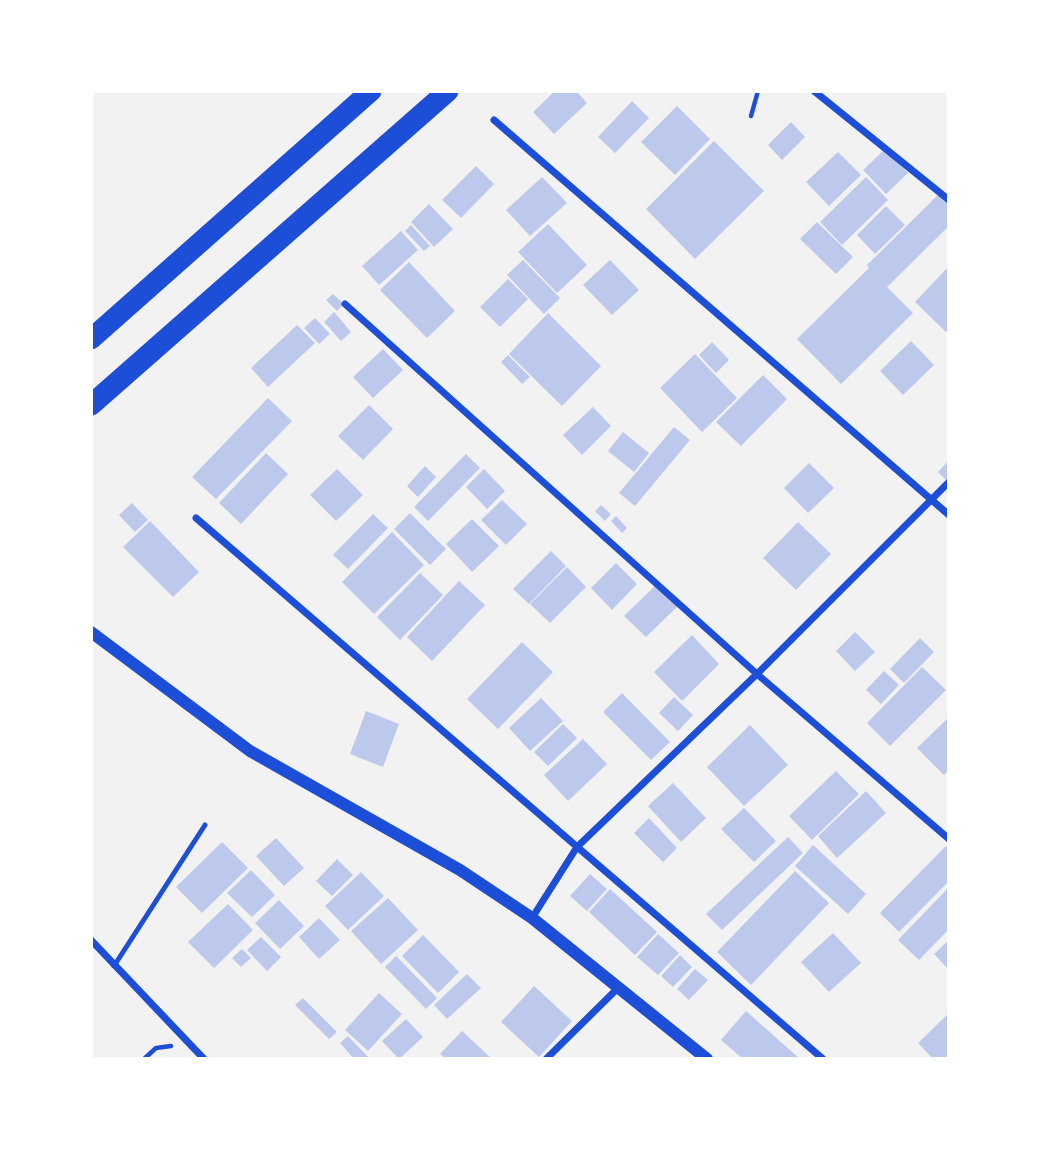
<!DOCTYPE html>
<html>
<head>
<meta charset="utf-8">
<style>
	body { margin:0 }
	#map { position:relative; width:1040px; height:1150px; overflow:hidden; background:#f2f2f2; font-family:Mulish,sans-serif }
	canvas { display:block }
	.frame { position:absolute; inset:0; border:93px solid #fff; pointer-events:none }
</style>
</head>
<body>
<div id="map">
<canvas width="1040" height="1150"></canvas>
<div class="frame"></div>
</div>
<script>
const context = document.querySelector('canvas').getContext('2d');
context.lineJoin = 'round';
function fillPath(path, color) {
  context.fillStyle = color;
  context.fill(path, 'evenodd');
}
function shape(rows) {
  const path = new Path2D();
  for (const r of rows) {
    path.moveTo(r[0], r[1]);
    for (let i = 2; i < r.length; i += 2) path.lineTo(r[i], r[i + 1]);
  }
  return path;
}
function trace(path, color, width, dash) {
  context.strokeStyle = color;
  context.lineWidth = width;
  context.lineCap = dash ? 'butt' : 'round';
  context.setLineDash(dash || []);
  context.stroke(path);
}
fillPath(shape([
	[555,91,576,91,587,103,554,134,533,112],
	[632,101,649,118,615,153,598,137],
	[677,106,710,139,675,175,641,142],
	[791,122,805,137,782,160,768,145],
	[714,141,764,191,695,259,646,209],
	[885,149,908,173,886,194,863,170],
	[838,152,861,175,829,206,806,182],
	[476,166,494,184,461,218,442,200],
	[542,177,567,203,530,236,506,210],
	[866,177,888,200,842,245,820,222],
	[940,193,949,203,949,226,887,287,913,313,841,384,797,339,869,268,867,265],
	[429,204,453,229,434,247,411,222],
	[886,206,905,225,875,254,857,235],
	[817,222,853,257,836,274,800,239],
	[548,224,587,265,557,293,518,252],
	[411,225,430,246,424,251,405,231],
	[401,231,418,250,379,285,362,266],
	[523,260,560,298,544,314,507,275],
	[610,260,639,290,612,315,583,285],
	[409,262,455,311,427,338,380,290],
	[949,266,949,330,946,332,915,302],
	[508,279,528,299,500,327,480,307],
	[333,294,344,304,337,311,326,300],
	[334,312,351,332,341,341,324,322],
	[548,313,601,366,562,406,509,354],
	[315,318,330,334,319,344,304,328],
	[297,325,315,343,268,387,251,368],
	[911,341,934,365,903,395,880,371],
	[712,342,729,360,716,373,699,355],
	[383,349,403,370,373,398,353,377],
	[695,354,737,398,702,432,660,388],
	[508,355,530,377,522,384,501,362],
	[763,375,787,399,741,446,716,422],
	[268,398,292,421,216,499,192,477],
	[369,405,393,429,363,460,338,436],
	[593,407,611,426,582,455,563,435],
	[674,427,690,440,635,506,619,493],
	[623,432,649,453,634,472,608,451],
	[266,453,288,474,241,524,219,503],
	[466,454,480,468,428,521,414,507],
	[949,460,949,479,947,481,938,472],
	[809,463,834,488,808,513,784,488],
	[425,466,436,477,418,497,407,486],
	[337,469,363,495,336,521,310,495],
	[484,469,505,491,487,509,466,487],
	[502,500,527,524,506,545,481,520],
	[132,503,148,520,135,532,119,515],
	[601,505,611,514,605,521,595,511],
	[410,513,446,549,430,565,394,529],
	[373,514,388,528,348,569,333,555],
	[616,516,627,528,622,533,611,521],
	[472,519,499,546,472,572,446,544],
	[150,521,199,572,173,597,123,547],
	[798,522,831,554,796,590,763,558],
	[392,532,424,565,374,614,342,582],
	[551,551,566,566,529,604,513,589],
	[616,563,637,584,612,610,591,588],
	[567,567,586,587,550,623,530,604],
	[420,573,443,595,400,640,377,617],
	[459,581,485,605,432,661,407,637],
	[657,584,678,606,646,637,624,616],
	[855,632,875,652,855,671,836,651],
	[692,635,719,664,682,701,654,672],
	[920,638,934,652,904,683,890,669],
	[522,642,553,672,498,729,467,699],
	[922,667,946,690,890,746,867,723],
	[884,671,899,685,881,704,866,690],
	[622,693,670,742,651,760,603,712],
	[674,697,693,715,678,731,659,713],
	[541,698,563,721,530,751,509,728],
	[366,711,399,724,383,767,350,754],
	[949,717,949,770,944,775,917,748],
	[563,724,577,738,548,766,534,752],
	[750,725,788,765,744,806,707,767],
	[583,739,607,764,568,801,544,775],
	[836,771,859,794,812,840,789,816],
	[673,783,706,818,681,842,648,806],
	[866,791,886,813,837,858,818,836],
	[744,808,776,841,754,862,721,829],
	[649,818,677,848,663,862,634,833],
	[788,837,803,853,722,930,706,914],
	[276,838,304,868,284,886,256,856],
	[222,842,248,868,202,913,176,887],
	[813,845,866,894,848,914,795,866],
	[946,846,949,849,949,881,899,932,880,913],
	[337,859,353,875,332,896,316,881],
	[251,870,275,895,252,917,227,893],
	[795,871,829,903,751,985,717,952],
	[361,872,384,896,348,930,325,906],
	[590,874,607,889,587,911,570,896],
	[949,887,949,929,919,960,898,940],
	[610,889,657,932,635,955,589,912],
	[388,898,418,930,381,964,351,931],
	[279,900,304,926,280,949,255,923],
	[228,904,253,930,214,968,188,942],
	[319,918,340,940,319,959,299,937],
	[833,933,861,963,829,992,801,962],
	[658,934,679,953,658,975,637,957],
	[423,935,459,972,438,993,402,956],
	[261,937,281,957,267,971,247,950],
	[949,940,949,970,934,954],
	[242,949,251,958,241,967,232,958],
	[680,955,692,967,673,987,661,976],
	[396,956,437,998,426,1009,385,967],
	[695,969,708,980,689,1000,677,989],
	[467,974,481,988,447,1019,434,1005],
	[534,986,572,1021,539,1057,501,1022],
	[379,993,402,1014,368,1051,345,1030],
	[303,998,337,1032,329,1039,295,1005],
	[746,1011,800,1059,743,1059,721,1040],
	[949,1013,949,1059,933,1059,918,1043],
	[406,1019,423,1037,399,1059,382,1041],
	[462,1031,492,1059,446,1059,440,1054],
	[348,1036,370,1059,354,1059,340,1043]
]), '#bdc9ec');
trace(shape([
	[751,116,758,91],
	[144,1059,156,1048,171,1046]
]), '#1d4ed8', 4.5);
trace(shape([
	[114,966,205,825]
]), '#1d4ed8', 5);
trace(shape([
	[814,91,949,200],
	[494,120,949,515],
	[345,304,757,674,949,839],
	[196,518,823,1059],
	[532,918,577,847,757,674,949,482],
	[91,940,204,1059],
	[546,1059,619,987]
]), '#1d4ed8', 7);
trace(shape([
	[91,632,250,751,460,870,532,918,707,1059]
]), '#1d4ed8', 12);
trace(shape([
	[91,339,371,91],
	[91,405,448,91]
]), '#1d4ed8', 21);
</script>
</body>
</html>
